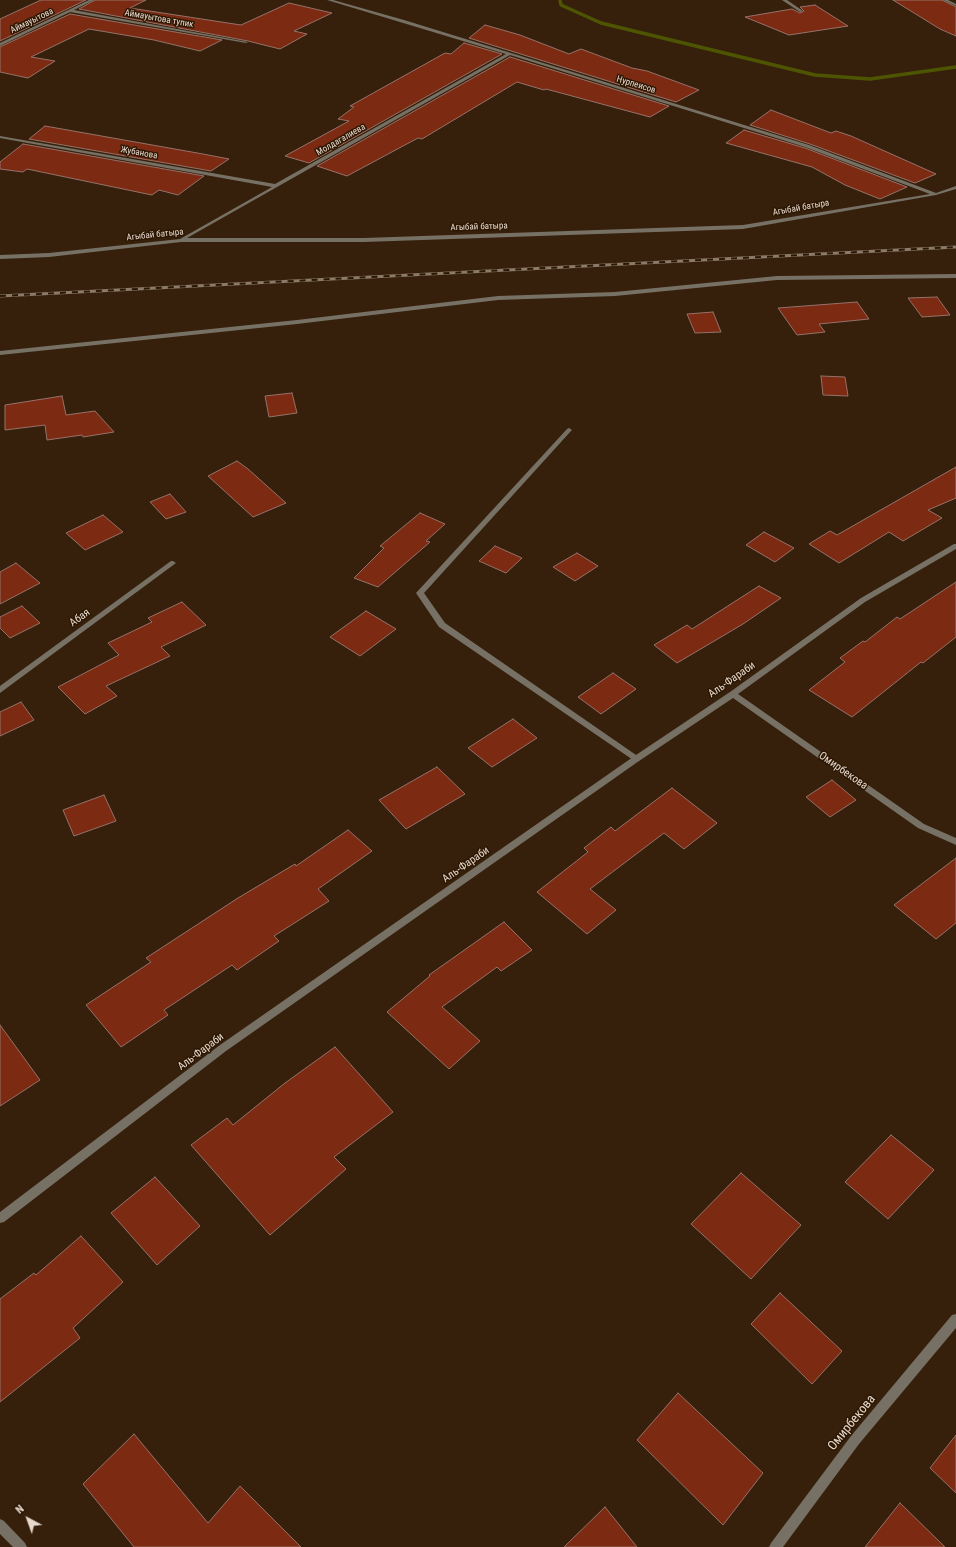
<!DOCTYPE html>
<html>
<head>
<meta charset="utf-8">
<style>
	body { margin:0 }
	#map { position:relative; width:956px; height:1547px; overflow:hidden; background:#36200b; font-family:"Roboto Condensed",sans-serif }
	canvas { display:block }
	.north { position:absolute; left:8px; top:1499px; width:40px; height:40px; -webkit-text-stroke:3px #2c1703; paint-order:stroke; rotate:319deg; font-size:11px; font-weight:700; line-height:16px; text-align:center; color:#e8d9cd }
	.north::after { content:''; display:block; margin:auto; width:14px; height:18px; background:#e8d9cd; clip-path:polygon(50% 0,100% 100%,50% 72%,0 100%) }
</style>
</head>
<body>
<div id="map">
<canvas width="956" height="1547"></canvas>
<div class="north">N</div>
</div>
<script>
const context = document.querySelector('canvas').getContext('2d');
context.lineJoin = 'round';
function shape(rows) {
  const path = new Path2D();
  for (const r of rows) {
    path.moveTo(r[0], r[1]);
    for (let i = 2; i < r.length; i += 2) path.lineTo(r[i], r[i + 1]);
  }
  return path;
}
function trace(path, color, width, dash) {
  context.strokeStyle = color;
  context.lineWidth = width;
  context.lineCap = dash ? 'butt' : 'round';
  context.setLineDash(dash || []);
  context.stroke(path);
}
function fillPath(path, color) {
  context.fillStyle = color;
  context.fill(path, 'evenodd');
}
function write(font, color, halo, rows, align = 'center') {
  context.font = font + ' "Roboto Condensed",sans-serif';
  context.lineWidth = 3;
  context.setLineDash([]);
  context.textBaseline = 'middle';
  context.strokeStyle = halo;
  context.fillStyle = color;
  for (const [text, x, y, turn = 0] of rows) {
    context.save();
    context.translate(x, y);
    context.rotate((+turn || 0) * Math.PI / 180);
    context.textAlign = isNaN(turn) ? turn : align;
    if (halo) context.strokeText(text, 0, 0);
    context.fillText(text, 0, 0);
    context.restore();
  }
}
trace(shape([
	[560,0,561,5,601,23,815,75,870,79,956,67]
]), '#4d5503', 3.5);
const building = shape([
	[41,0,86,0,0,41,0,19,41,0],
	[95,0,146,0,130,8,241,25,289,3,332,13,294,31,307,34,280,49,248,41,79,9,95,0],
	[893,0,942,0,956,7,956,36,940,29,893,0],
	[815,5,848,26,789,35,745,17,792,9,800,13,804,11,800,7,815,5],
	[70,14,222,40,200,51,154,40,89,29,31,57,55,61,28,78,0,72,0,47,70,14],
	[485,25,520,35,569,54,581,49,632,68,647,71,699,90,676,102,469,38,485,25],
	[464,43,502,54,309,163,285,156,349,121,338,119,354,107,350,106,445,53,451,54,464,43],
	[510,57,669,106,650,117,546,89,544,90,517,82,422,139,418,138,347,176,317,166,510,57],
	[771,110,831,133,836,131,851,136,936,174,915,183,810,144,750,125,771,110],
	[45,126,203,154,229,159,211,171,29,139,45,126],
	[744,130,805,148,907,187,880,199,845,185,812,167,726,143,744,130],
	[23,144,204,176,178,195,159,190,152,195,27,169,23,172,0,169,0,162,23,144],
	[937,297,950,315,922,317,908,298,937,297],
	[857,302,869,319,819,324,825,332,797,335,778,308,857,302],
	[713,312,721,332,695,333,687,314,713,312],
	[821,376,845,377,848,396,823,395,821,376],
	[292,393,297,413,269,417,265,396,292,393],
	[62,396,66,415,95,411,114,432,83,437,82,435,47,440,45,425,5,430,5,405,62,396],
	[237,461,248,469,286,503,253,517,208,476,237,461],
	[956,467,956,498,928,510,942,518,903,541,889,532,839,563,809,544,830,531,837,535,956,467],
	[170,494,186,512,166,519,150,502,170,494],
	[420,513,445,524,426,541,430,542,378,587,354,578,384,548,380,546,420,513],
	[103,515,123,532,85,550,66,533,103,515],
	[764,532,794,548,775,562,746,545,764,532],
	[495,546,522,558,506,573,479,561,495,546],
	[577,553,598,566,575,581,553,567,577,553],
	[16,563,40,583,0,604,0,572,16,563],
	[956,582,956,637,923,663,921,662,852,717,809,690,845,662,840,658,863,641,865,642,897,617,900,619,956,582],
	[759,586,781,598,743,624,677,663,654,645,687,625,692,629,759,586],
	[182,602,206,625,161,647,170,656,106,686,117,696,85,714,58,687,119,655,108,643,152,622,148,618,182,602],
	[22,606,40,623,10,638,0,628,0,617,22,606],
	[366,611,396,629,360,656,330,637,366,611],
	[613,673,636,689,601,714,578,697,613,673],
	[21,702,34,720,0,736,0,712,21,702],
	[513,719,537,738,492,767,468,748,513,719],
	[437,767,465,794,406,829,379,800,437,767],
	[832,780,856,800,830,817,806,797,832,780],
	[672,788,717,823,684,849,664,833,590,889,616,910,587,934,537,892,588,852,584,848,611,827,615,831,672,788],
	[104,795,116,821,74,836,63,810,104,795],
	[348,830,372,851,318,889,329,901,274,936,279,941,237,970,232,965,164,1010,168,1015,121,1047,86,1005,151,962,146,958,238,898,295,864,296,866,348,830],
	[956,858,956,923,936,939,894,905,956,858],
	[504,922,532,950,501,971,497,967,442,1007,480,1041,449,1069,387,1012,430,976,429,975,504,922],
	[0,1025,40,1080,0,1106,0,1025],
	[335,1047,393,1112,334,1157,346,1169,270,1235,191,1145,227,1118,233,1125,285,1083,335,1047],
	[891,1135,934,1170,888,1219,845,1182,891,1135],
	[741,1173,801,1225,751,1279,691,1224,741,1173],
	[155,1177,200,1226,157,1265,111,1213,155,1177],
	[81,1236,123,1282,73,1328,80,1338,0,1402,0,1299,34,1273,36,1275,81,1236],
	[780,1293,842,1351,812,1384,751,1324,780,1293],
	[678,1393,763,1473,723,1525,637,1440,678,1393],
	[134,1434,208,1523,240,1486,301,1547,134,1547,83,1484,134,1434],
	[956,1435,956,1493,930,1468,956,1435],
	[900,1503,945,1547,865,1547,900,1503],
	[605,1507,637,1547,564,1547,605,1507]
]);
fillPath(building, '#7d2a13');
trace(building, '#957269', 1);
fillPath(shape([
	[569,428,572,430,571,431,424,593,445,623,639,757,640,759,639,761,636,762,439,627,416,593,567,429,569,428]
]), '#767164');
fillPath(shape([
	[89,0,94,0,74,10,248,42,246,43,70,12,0,46,0,43,89,0],
	[327,0,333,0,404,20,809,145,936,193,956,186,956,189,936,195,743,229,364,242,181,242,49,257,0,259,0,255,49,253,180,239,272,187,0,138,0,136,275,184,506,54,327,0],
	[510,55,805,147,930,194,743,225,364,238,187,238,510,55],
	[782,0,787,0,803,11,800,12,782,0],
	[943,0,948,0,956,4,956,6,943,0],
	[956,274,956,278,777,280,615,296,498,300,297,324,0,355,0,351,297,320,498,296,615,292,777,276,956,274],
	[954,544,956,544,956,549,865,602,738,694,924,824,956,838,956,845,918,828,733,698,639,761,226,1051,4,1222,0,1223,0,1212,220,1045,633,757,730,692,861,598,954,544],
	[171,561,173,561,176,563,0,693,0,686,171,561],
	[956,1314,956,1328,859,1444,783,1547,769,1547,771,1543,851,1436,952,1315,956,1314],
	[0,1519,4,1521,25,1543,27,1547,13,1547,0,1534,0,1519]
]), '#767164');
const rail = shape([
	[0,296,956,247]
]);
trace(rail, '#8d7b6a', 3);
trace(rail, '#2c1703', 2, [6]);
write('9px', '#e8d9cd', '#2c1703', [
	["Аймауытова тупик",159,19,10],
	["Аймауытова",32,21,-26],
	["Нурпеисов",636,85,17],
	["Молдагалиева",341,140,-30],
	["Жубанова",139,153,10],
	["Агыбай батыра",801,208,-10],
	["Агыбай батыра",479,227,-2],
	["Агыбай батыра",155,235,-6]
]);
write('11px', '#e8d9cd', '#2c1703', [
	["Абая",80,618,-36],
	["Аль-Фараби",732,680,-35],
	["Омирбекова",843,771,35],
	["Аль-Фараби",466,865,-35],
	["Аль-Фараби",201,1052,-37]
]);
write('13px', '#e8d9cd', '#2c1703', [
	["Омирбекова",852,1423,-51]
]);
</script>
</body>
</html>
